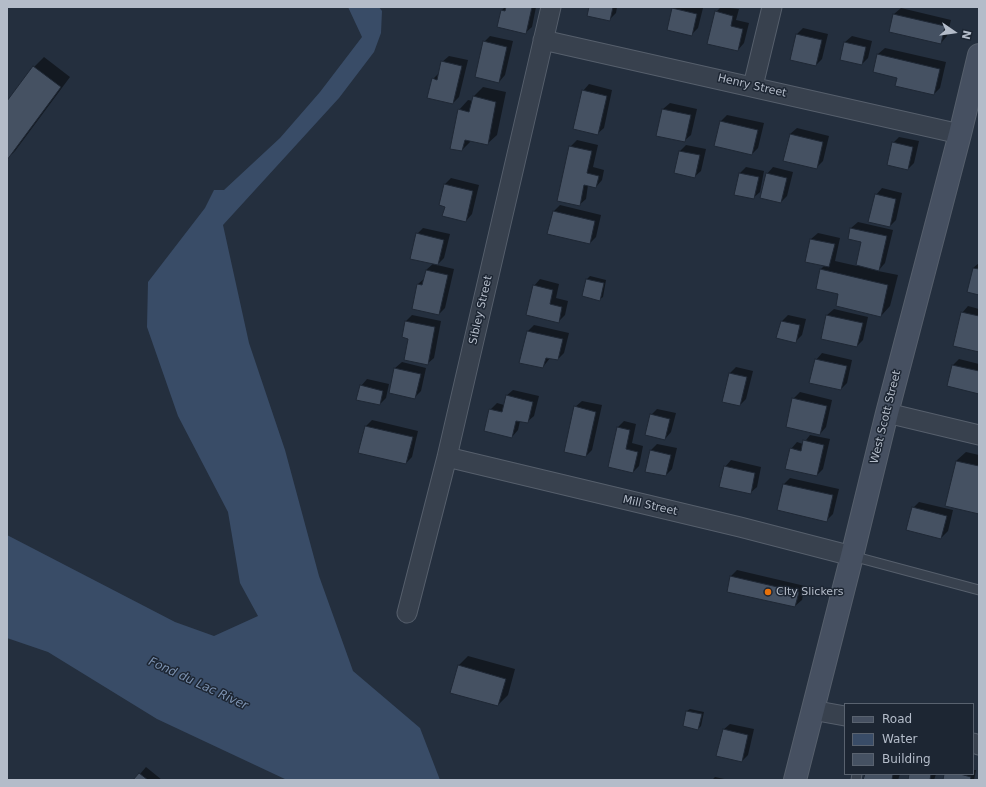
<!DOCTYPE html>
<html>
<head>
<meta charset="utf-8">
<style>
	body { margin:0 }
	#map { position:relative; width:986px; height:787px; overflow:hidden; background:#242f3e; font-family:"DejaVu Sans",sans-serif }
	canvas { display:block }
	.frame { position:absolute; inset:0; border:8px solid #b4bcc9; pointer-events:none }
	.legend { position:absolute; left:844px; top:703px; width:130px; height:72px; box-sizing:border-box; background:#1d2633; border:1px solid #59626f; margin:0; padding:5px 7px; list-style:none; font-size:12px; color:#b4bcc9 }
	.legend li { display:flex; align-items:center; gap:8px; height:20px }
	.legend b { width:20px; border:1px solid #59626f }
	.north { position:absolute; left:934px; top:12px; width:40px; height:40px; -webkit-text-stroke:3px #1d2633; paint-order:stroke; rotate:103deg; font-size:11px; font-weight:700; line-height:16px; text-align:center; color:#b4bcc9 }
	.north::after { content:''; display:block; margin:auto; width:14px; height:18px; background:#b4bcc9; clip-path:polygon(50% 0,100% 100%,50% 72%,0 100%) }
</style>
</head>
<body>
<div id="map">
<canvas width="986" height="787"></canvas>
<div class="frame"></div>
<ul class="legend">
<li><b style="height:5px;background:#465061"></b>Road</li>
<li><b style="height:11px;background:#394c67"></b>Water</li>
<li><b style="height:11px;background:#455162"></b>Building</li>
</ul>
<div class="north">N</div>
</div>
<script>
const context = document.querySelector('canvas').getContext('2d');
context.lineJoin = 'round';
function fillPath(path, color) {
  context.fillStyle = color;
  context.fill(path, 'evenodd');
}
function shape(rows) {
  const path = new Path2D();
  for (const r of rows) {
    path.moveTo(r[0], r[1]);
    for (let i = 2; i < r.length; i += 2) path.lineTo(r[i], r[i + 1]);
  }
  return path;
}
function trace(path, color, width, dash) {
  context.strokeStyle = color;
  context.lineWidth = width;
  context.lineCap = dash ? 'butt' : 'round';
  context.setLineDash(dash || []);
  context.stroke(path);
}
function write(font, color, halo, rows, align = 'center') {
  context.font = font + ' "DejaVu Sans",sans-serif';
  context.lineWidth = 3;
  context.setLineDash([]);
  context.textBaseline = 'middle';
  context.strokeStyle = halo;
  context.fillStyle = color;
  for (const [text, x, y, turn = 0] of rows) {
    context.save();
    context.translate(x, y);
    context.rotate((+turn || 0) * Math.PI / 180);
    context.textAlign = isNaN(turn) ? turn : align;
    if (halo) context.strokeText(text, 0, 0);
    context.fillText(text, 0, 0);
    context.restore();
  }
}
fillPath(shape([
	[348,7,379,7,382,11,381,33,374,52,339,98,223,225,249,343,285,450,319,576,353,671,420,728,440,780,287,780,157,719,48,652,7,638,7,535,175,622,214,636,258,616,240,583,228,512,178,416,147,327,148,282,205,208,214,190,224,190,280,138,320,92,362,37]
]), '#394c67');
fillPath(shape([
	[505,7,536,7,532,27,525,33,498,27,502,10],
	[590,7,617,7,616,13,609,20],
	[675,7,703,8,698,28,692,34,673,9],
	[721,7,739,9,736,20,749,23,744,43,738,50,716,12],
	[901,8,951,20,947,36,941,43,894,14],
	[803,28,828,34,822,59,816,65,796,35],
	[490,36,513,41,505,75,499,82,484,42],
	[852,36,872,41,868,58,862,64,845,42],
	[885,48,946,62,940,88,934,94,898,77,874,71,878,54],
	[449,56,468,60,459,97,453,103,433,79,439,73,442,62],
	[44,57,70,77,15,151,7,159,7,103,34,67],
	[589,84,612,90,604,128,597,134,583,91],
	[483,87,506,92,497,135,487,144,471,141,462,150,459,110,468,100,473,101,473,97],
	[670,103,697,109,691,135,684,141,657,135,663,109],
	[727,115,764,123,758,148,752,154,721,121],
	[797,128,829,136,823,161,817,167,790,134],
	[899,137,919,141,914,163,908,169,893,143],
	[577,140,598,145,593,167,604,170,602,180,596,187,588,185,586,199,579,205,570,147],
	[686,145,706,149,701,171,694,177,680,151],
	[746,167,764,171,760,192,753,198,740,173],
	[773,167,793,172,787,196,781,202,767,174],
	[451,178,479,185,472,214,466,221,446,206,444,185],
	[882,188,902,193,896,220,890,226,876,195],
	[560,205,601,215,596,237,590,243,554,211],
	[858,222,893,230,885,263,878,271,898,275,890,306,881,316,840,294,821,269,825,265,806,261,811,239,818,233,840,238,835,261,857,266,863,242,851,228],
	[423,228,450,234,444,258,437,265,454,269,445,308,439,314,418,284,425,278,426,270,434,263,417,234],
	[979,263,979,294,973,268],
	[590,276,606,280,603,297,600,299,587,279],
	[540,279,559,284,556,298,568,301,565,315,558,322,534,286],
	[968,306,979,309,979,351,962,313],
	[834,309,868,317,863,340,857,346,822,338,827,315],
	[412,315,441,321,434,358,427,364,410,338,406,321],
	[788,315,806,319,802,335,795,342,778,338,782,321],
	[534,325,569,333,564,353,558,359,550,358,543,367,528,331],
	[822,353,852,360,847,383,841,389,816,360],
	[959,359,979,364,979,393,953,365],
	[402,362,426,368,421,391,415,397,395,368],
	[736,367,753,371,746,399,740,405,729,374],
	[367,379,389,384,386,398,380,404,361,386],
	[513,390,539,396,534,416,527,422,520,421,518,430,512,437,490,410,497,403,504,405,506,396],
	[800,392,832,400,826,427,820,434,793,399],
	[582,401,602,405,592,450,586,456,575,407],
	[657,409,676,413,671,432,665,439,651,415],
	[372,420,418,431,412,457,406,463,366,426],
	[624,421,636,424,632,443,643,446,639,466,633,472,618,427],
	[810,435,830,439,823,469,817,475,791,449,797,442,803,444],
	[657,444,677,448,672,469,666,475,651,450],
	[966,452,979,455,979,513,956,461],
	[731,460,761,467,757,487,750,493,725,467],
	[790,478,839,489,833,514,826,521,778,510,784,484],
	[919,502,953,510,948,531,941,538,913,508],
	[737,570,805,586,802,600,795,606,731,576],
	[468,656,515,669,508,695,498,705,459,665],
	[690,709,704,712,701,726,698,729,687,711],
	[730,724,754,729,748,755,742,761,723,730],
	[146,767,162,780,135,780],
	[973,770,976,770,974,780,944,780,945,774,973,774],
	[866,774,900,774,898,780,864,780],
	[910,774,936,774,934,780,909,780],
	[715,777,729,780,712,780]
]), '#0007');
const building = shape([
	[506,7,532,7,526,34,497,27,501,10,505,11,506,7],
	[589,7,613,7,610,21,587,16,589,7],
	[672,8,697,14,692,36,667,30,672,8],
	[715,11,733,16,731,26,743,29,738,51,707,44,715,11],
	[893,14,945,26,941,44,889,32,893,14],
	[796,34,822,40,816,66,790,60,796,34],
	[483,41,507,47,499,83,475,77,483,41],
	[844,42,866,47,862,65,840,60,844,42],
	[877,54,940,69,934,95,895,86,897,78,873,72,877,54],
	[441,61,462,66,453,104,427,98,432,78,437,80,441,61],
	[33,66,61,87,7,160,7,101,33,66],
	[582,90,607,96,598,135,573,129,582,90],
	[473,96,496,102,488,145,465,140,462,151,450,149,458,109,469,112,473,96],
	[662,109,691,115,685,142,656,136,662,109],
	[720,121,758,130,752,155,714,146,720,121],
	[790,134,823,142,817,169,783,161,790,134],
	[892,142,913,147,908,170,887,165,892,142],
	[569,146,592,151,587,173,599,176,596,188,584,185,580,206,557,201,569,146],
	[679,151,700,155,695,178,674,173,679,151],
	[739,173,759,177,754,199,734,195,739,173],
	[766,173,787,178,781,203,760,198,766,173],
	[444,184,473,191,466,222,442,216,445,207,439,205,444,184],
	[875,194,896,199,890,227,868,222,875,194],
	[553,211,595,221,590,244,547,234,553,211],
	[850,228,887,236,879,271,856,265,861,242,848,239,850,228],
	[416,233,444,240,438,265,410,259,416,233],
	[810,239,835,244,829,267,805,262,810,239],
	[973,268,979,269,979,295,967,292,973,268],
	[820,269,888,285,881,317,836,306,838,294,816,289,820,269],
	[426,270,448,275,439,315,412,309,417,284,422,285,426,270],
	[586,279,604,283,600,301,582,296,586,279],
	[533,285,553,290,550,304,562,307,559,323,526,315,533,285],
	[961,312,979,316,979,352,953,346,961,312],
	[826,315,863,323,857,347,821,339,826,315],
	[405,321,435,327,428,365,404,360,408,339,402,337,405,321],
	[781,321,800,325,796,343,776,338,781,321],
	[527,331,563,339,558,360,546,358,543,368,519,363,527,331],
	[815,359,847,366,841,390,809,383,815,359],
	[952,365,979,371,979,394,947,386,952,365],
	[394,368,421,374,415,399,389,393,394,368],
	[729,373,747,377,740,406,722,402,729,373],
	[360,385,383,391,380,405,356,400,360,385],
	[506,395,533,402,528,423,516,421,512,438,484,431,489,409,502,412,506,395],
	[792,398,827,406,820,435,786,427,792,398],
	[574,406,596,412,586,457,564,452,574,406],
	[650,414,670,419,665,440,645,435,650,414],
	[365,426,413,437,406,464,358,453,365,426],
	[617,427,630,430,626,449,638,452,633,473,608,467,617,427],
	[803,440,824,445,817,476,785,469,790,448,801,451,803,440],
	[650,450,671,455,666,476,645,472,650,450],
	[956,461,979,466,979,514,945,506,956,461],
	[724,466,755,473,751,494,719,487,724,466],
	[783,484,833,495,827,522,777,510,783,484],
	[912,507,947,516,941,539,906,530,912,507],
	[730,576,799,592,795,607,727,592,730,576],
	[458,665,506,679,498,706,450,693,458,665],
	[686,711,702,714,698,730,683,726,686,711],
	[723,729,748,735,742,762,716,756,723,729],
	[139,773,148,780,133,780,139,773],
	[865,774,893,774,892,780,863,780,865,774],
	[909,774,931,774,930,780,908,780,909,774],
	[944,774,960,774,971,777,970,780,943,780,944,774]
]);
fillPath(building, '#455162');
trace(building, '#1f2835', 1);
const lane = shape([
	[852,556,979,590],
	[856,780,857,774]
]);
const street = shape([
	[543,40,960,134],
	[753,86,772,7],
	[887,413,979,435],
	[447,457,740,527,852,556],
	[407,613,447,457,551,7],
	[812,710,845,716],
	[973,743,979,745]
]);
const secondary = shape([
	[795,780,852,556,887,413,960,134,979,55]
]);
trace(lane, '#565f6c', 11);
trace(street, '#565f6c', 21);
trace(secondary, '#565f6c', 24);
trace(lane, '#38414e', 9);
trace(street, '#38414e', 19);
trace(secondary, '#465061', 22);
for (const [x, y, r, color] of [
	[768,592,4,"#e8710a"]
]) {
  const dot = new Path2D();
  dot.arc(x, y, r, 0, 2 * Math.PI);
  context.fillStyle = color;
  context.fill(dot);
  trace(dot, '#1d2633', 1.5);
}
write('11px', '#b4bcc9', '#1d2633', [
	["Henry Street",752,86,13],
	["Sibley Street",481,310,-77],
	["West Scott Street",886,417,-76],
	["Mill Street",650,506,13]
]);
write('11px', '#b4bcc9', '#1d2633', [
	["CIty Slickers",776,592]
], 'left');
write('italic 12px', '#7c92b1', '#1d2633', [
	["Fond du Lac River",198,684,25]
]);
</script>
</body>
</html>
